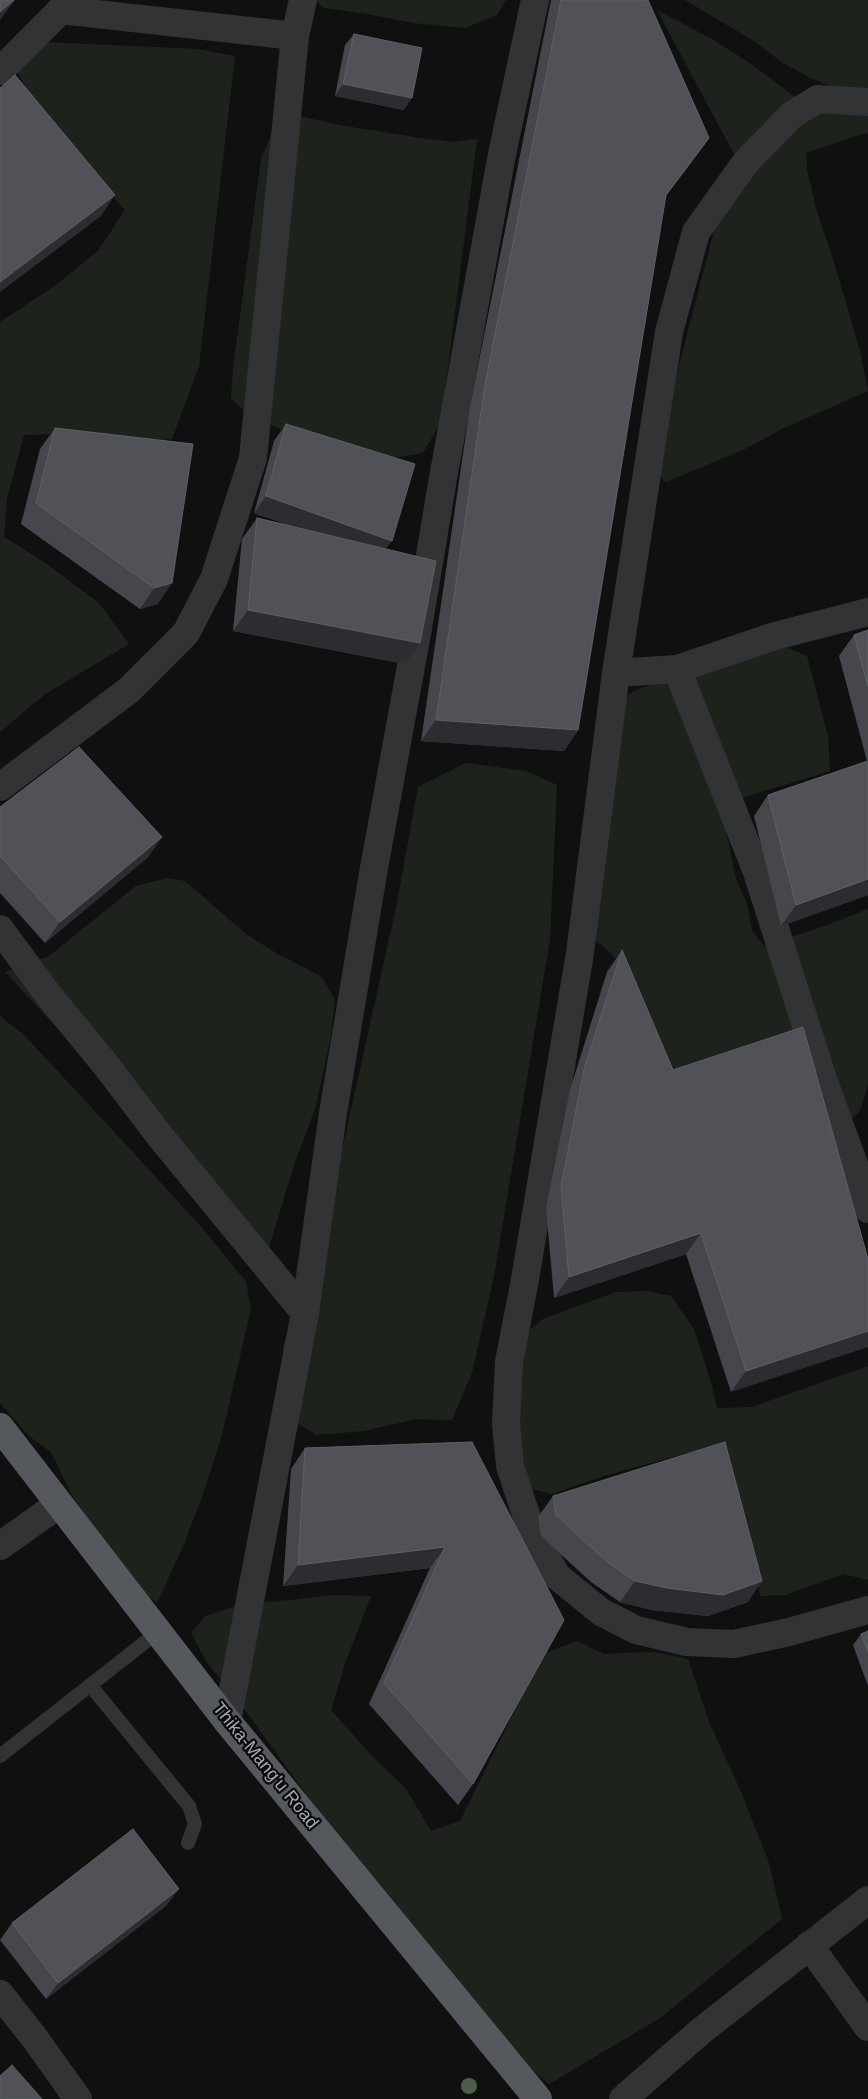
<!DOCTYPE html>
<html>
<head>
<meta charset="utf-8">
<style>
	body { margin:0 }
	canvas { display:block; background:#101011 }
</style>
</head>
<body>
<canvas width="868" height="2099"></canvas>
<script>
const context = document.querySelector('canvas').getContext('2d');
context.lineJoin = 'round';
function fillPath(path, color) {
  context.fillStyle = color;
  context.fill(path, 'evenodd');
}
function shape(rows) {
  const path = new Path2D();
  for (const r of rows) {
    path.moveTo(r[0], r[1]);
    for (let i = 2; i < r.length; i += 2) path.lineTo(r[i], r[i + 1]);
  }
  return path;
}
function trace(path, color, width, dash) {
  context.strokeStyle = color;
  context.lineWidth = width;
  context.lineCap = dash ? 'butt' : 'round';
  context.setLineDash(dash || []);
  context.stroke(path);
}
function write(font, color, halo, rows, align = 'center') {
  context.font = font + ' Arial,sans-serif';
  context.lineWidth = 4.5;
  context.setLineDash([]);
  context.textBaseline = 'middle';
  context.strokeStyle = halo;
  context.fillStyle = color;
  for (const [text, x, y, turn = 0] of rows) {
    context.save();
    context.translate(x, y);
    context.rotate((+turn || 0) * Math.PI / 180);
    context.textAlign = isNaN(turn) ? turn : align;
    if (halo) context.strokeText(text, 0, 0);
    context.fillText(text, 0, 0);
    context.restore();
  }
}
fillPath(shape([
	[315,0,506,0,497,15,465,28,414,23,367,14,324,8],
	[685,0,868,0,868,89,832,87,809,77,783,63,754,41],
	[657,10,712,39,751,64,806,105,868,108,868,133,856,136,806,153,807,169,816,209,833,259,860,351,868,391,782,429,745,449,666,482,652,469,734,154],
	[44,42,197,49,235,56,199,366,172,439,136,441,86,433,24,435,7,499,4,537,44,562,99,603,129,644,45,694,0,732,0,322,56,285,98,251,125,210,37,109,18,73],
	[300,116,339,125,420,138,453,142,477,139,441,422,423,453,394,458,285,431,250,415,231,399,233,368,261,159,278,120],
	[781,645,807,656,828,736,830,771,738,799,724,821,736,879,747,903,752,931,764,946,825,926,868,909,868,1084,860,1111,842,1128,791,1036,756,1042,688,1072,661,1071,620,963,605,948,586,934,611,707,634,691,671,677],
	[466,763,526,771,557,785,550,939,494,1276,472,1373,452,1420,416,1419,364,1431,317,1435,286,1417,283,1346,299,1309,340,1159,396,908,418,787],
	[167,878,185,881,246,934,276,953,322,977,335,1000,331,1036,315,1109,294,1165,267,1254,5,972,49,956,136,886],
	[0,1016,24,1035,130,1149,204,1230,246,1282,251,1308,222,1435,203,1494,184,1544,157,1603,138,1588,103,1546,71,1493,51,1452,30,1437,0,1403],
	[646,1291,671,1296,694,1329,712,1386,717,1408,752,1407,868,1366,868,1580,843,1574,785,1595,760,1596,757,1570,725,1451,687,1453,604,1476,552,1494,529,1488,517,1447,522,1336,543,1319,616,1292],
	[332,1595,371,1596,345,1663,331,1710,371,1755,406,1789,431,1831,460,1821,543,1654,577,1641,604,1654,653,1652,688,1659,709,1722,741,1792,769,1863,782,1919,660,2018,549,2084,527,2066,315,1806,242,1706,208,1664,191,1633,205,1616,246,1603,282,1601]
]), '#1d231c');
trace(shape([
	[90,1685,189,1806,195,1824,188,1843],
	[0,1756,158,1632]
]), '#313335', 14);
trace(shape([
	[0,71,61,10,295,36],
	[868,102,818,99,793,114,746,162,696,232,669,332,616,673,580,953,524,1285,509,1362,506,1424,510,1466,532,1533,557,1576,601,1612,636,1630,687,1642,734,1644,789,1632,868,1610],
	[677,669,757,872,823,1079,860,1181,868,1209],
	[616,673,677,669,775,636,868,612],
	[0,787,129,690,186,633,214,579,253,458,295,36,303,0],
	[0,929,50,997,105,1064,159,1135,305,1313],
	[0,1546,59,1504],
	[227,1721,305,1313,333,1113,374,868,418,628,443,478,502,154,535,0],
	[809,1945,868,2027],
	[0,1994,36,2040,78,2099],
	[623,2099,701,2031,868,1900]
]), '#313335', 28);
trace(shape([
	[0,1427,227,1721,538,2099]
]), '#55585d', 28);
context.fillStyle = '#4d5c4b';
for (const [x, y] of [
	[469,2086]
]) {
  context.beginPath();
  context.arc(x, y, 8, 0, 2 * Math.PI);
  context.fill();
}
fillPath(shape([
	[551,0,648,0,709,138,665,197,578,730,564,751,421,741,470,406],
	[354,34,404,110,335,96,345,45],
	[286,424,386,549,405,664,233,631,242,539,257,518,289,525,254,513,274,441],
	[55,428,193,444,158,604,140,609,21,524,40,449],
	[868,630,868,895,781,926,754,816,768,795,867,761,839,656,854,635],
	[0,807,162,837,147,858,45,943,0,893],
	[622,950,673,1070,868,1259,731,1392,686,1254,554,1298,546,1208,570,1090,607,972],
	[472,1442,473,1784,458,1805,369,1704,430,1568,283,1586,291,1469,305,1448],
	[553,1496,748,1602,708,1616,652,1610,620,1602,591,1582,541,1536,538,1517],
	[868,1631,868,1686,853,1645,861,1634],
	[167,1905,46,1999,0,1940,12,1923]
]), '#46474c');
fillPath(shape([
	[14,0,15,0,0,20,0,12],
	[343,84,412,98,404,110,335,96],
	[709,138,694,159,651,216,666,195],
	[115,195,101,216,0,292,0,282],
	[266,496,392,541,380,557,254,513],
	[172,583,158,604,140,609,154,588],
	[248,610,420,643,405,664,233,631],
	[436,720,578,730,564,751,421,741],
	[162,837,147,858,45,943,60,922],
	[868,879,868,895,781,926,796,905],
	[701,1233,686,1254,554,1298,569,1277],
	[868,1331,868,1347,731,1392,746,1371],
	[445,1547,430,1568,283,1586,298,1565],
	[635,1581,762,1581,748,1602,708,1616,652,1610,620,1602],
	[179,1889,167,1905,46,1999,58,1983]
]), '#2c2d30');
const building = shape([
	[0,0,14,0,0,12,0,0],
	[561,0,648,0,709,138,666,195,578,730,436,720,485,385,561,0],
	[354,34,422,48,412,98,343,84,354,34],
	[15,75,115,195,0,282,0,88,15,75],
	[286,424,415,464,392,541,266,496,286,424],
	[55,428,193,444,172,583,154,588,36,503,55,428],
	[257,518,436,561,420,643,248,610,257,518],
	[868,630,868,687,854,635,868,630],
	[79,747,162,837,60,922,0,856,0,807,79,747],
	[868,761,868,879,796,905,768,795,868,761],
	[622,950,673,1070,803,1027,868,1259,868,1331,746,1371,701,1233,569,1277,561,1187,584,1069,622,950],
	[472,1442,564,1620,473,1784,384,1683,445,1547,298,1565,305,1448,472,1442],
	[725,1442,762,1581,723,1595,667,1588,635,1581,606,1561,556,1515,553,1496,725,1442],
	[868,1631,868,1652,861,1634,868,1631],
	[133,1829,179,1889,58,1983,12,1923,133,1829],
	[12,2065,42,2099,0,2099,0,2076,12,2065]
]);
fillPath(building, '#505257');
trace(building, '#5d6065', 1);
write('18px', '#a2a9b1', '#0b0b0c', [
	["Thika-Mang'u Road",265,1766,51]
]);
</script>
</body>
</html>
